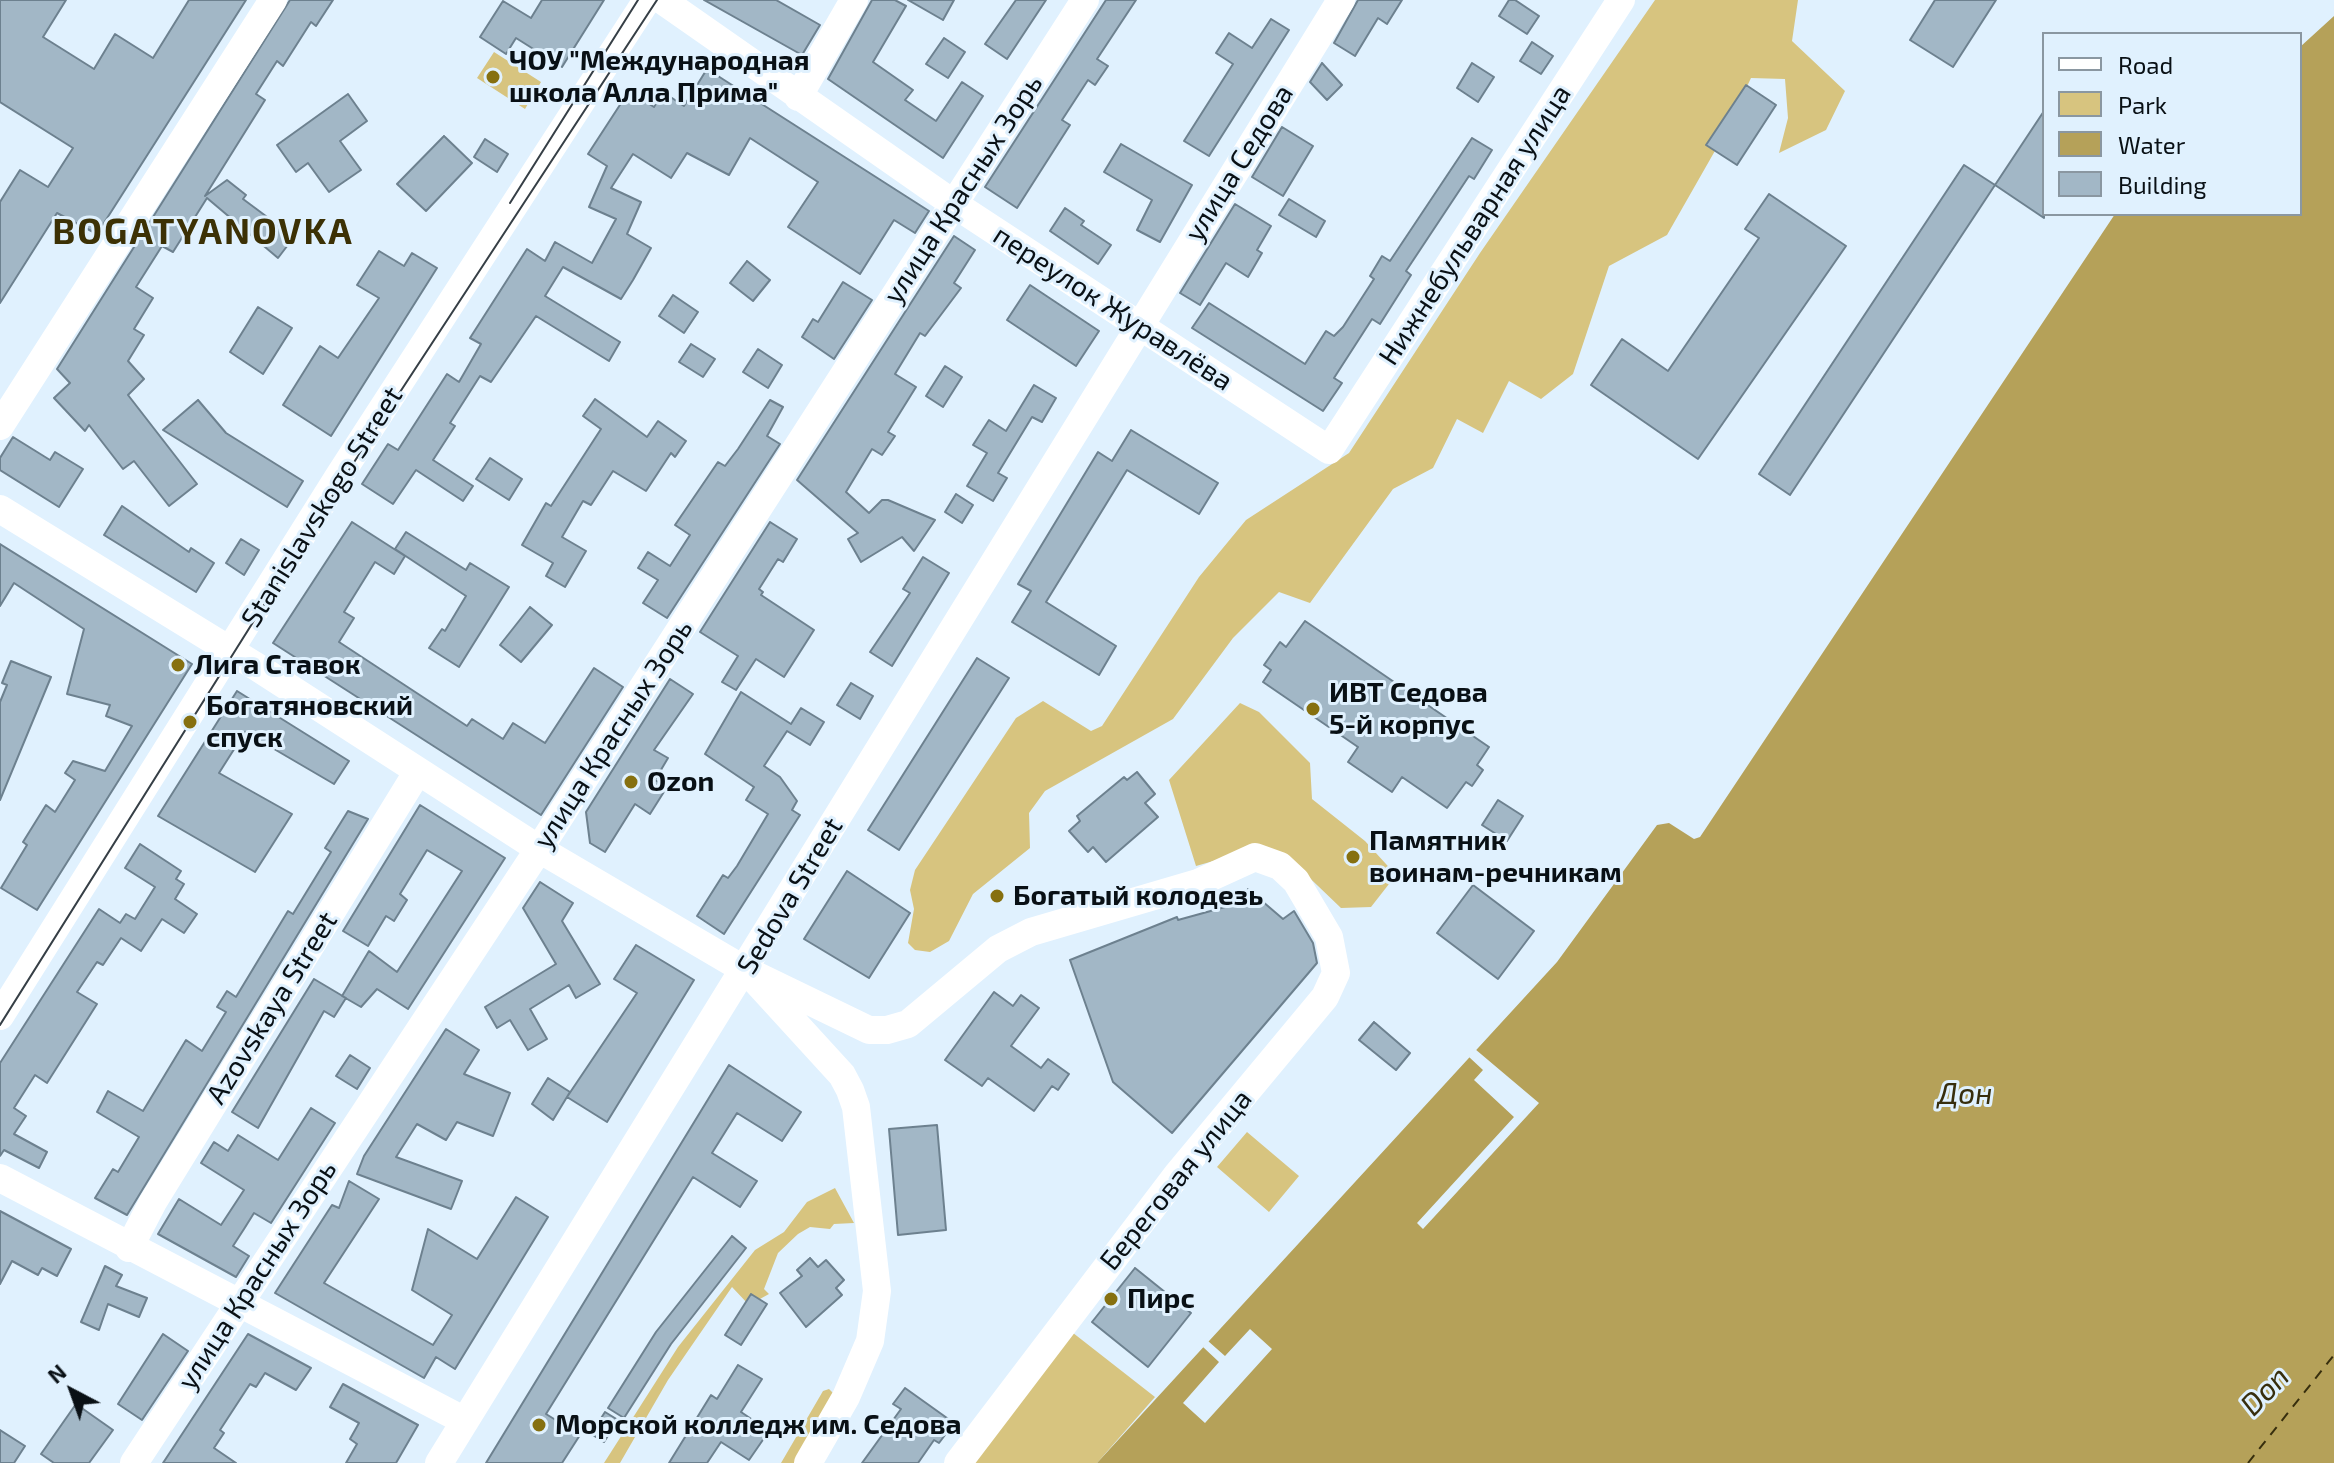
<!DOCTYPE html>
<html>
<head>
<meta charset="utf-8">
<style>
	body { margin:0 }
	#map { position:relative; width:2334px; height:1463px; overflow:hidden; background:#e0f1fe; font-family:"Exo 2",sans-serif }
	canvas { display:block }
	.legend { position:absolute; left:2042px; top:32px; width:260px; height:184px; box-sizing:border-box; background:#e0f1fe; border:2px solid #8a97a1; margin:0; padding:10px 14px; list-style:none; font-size:24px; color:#091015 }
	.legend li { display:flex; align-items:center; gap:16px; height:40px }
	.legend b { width:40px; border:2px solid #8a97a1 }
	.north { position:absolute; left:32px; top:1351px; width:80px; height:80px; -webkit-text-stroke:6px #e0f1fe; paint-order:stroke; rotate:319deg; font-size:22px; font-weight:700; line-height:32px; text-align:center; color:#091015 }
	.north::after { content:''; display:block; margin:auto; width:28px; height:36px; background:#091015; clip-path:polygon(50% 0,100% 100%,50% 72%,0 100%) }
</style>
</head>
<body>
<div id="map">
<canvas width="2334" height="1463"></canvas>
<ul class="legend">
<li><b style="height:10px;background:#fff"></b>Road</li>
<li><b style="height:22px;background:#d7c47f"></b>Park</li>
<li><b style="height:22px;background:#b5a159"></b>Water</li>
<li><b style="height:22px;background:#a2b7c6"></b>Building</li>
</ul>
<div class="north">N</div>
</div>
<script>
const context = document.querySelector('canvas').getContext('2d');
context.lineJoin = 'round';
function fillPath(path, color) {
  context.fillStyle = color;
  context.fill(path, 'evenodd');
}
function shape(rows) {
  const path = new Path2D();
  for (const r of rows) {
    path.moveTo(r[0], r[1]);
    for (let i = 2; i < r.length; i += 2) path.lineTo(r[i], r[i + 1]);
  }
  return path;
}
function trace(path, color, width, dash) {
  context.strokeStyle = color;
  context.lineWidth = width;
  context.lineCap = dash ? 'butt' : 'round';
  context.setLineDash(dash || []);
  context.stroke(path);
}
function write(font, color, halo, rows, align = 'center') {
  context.font = font + ' "Exo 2",sans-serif';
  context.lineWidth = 6;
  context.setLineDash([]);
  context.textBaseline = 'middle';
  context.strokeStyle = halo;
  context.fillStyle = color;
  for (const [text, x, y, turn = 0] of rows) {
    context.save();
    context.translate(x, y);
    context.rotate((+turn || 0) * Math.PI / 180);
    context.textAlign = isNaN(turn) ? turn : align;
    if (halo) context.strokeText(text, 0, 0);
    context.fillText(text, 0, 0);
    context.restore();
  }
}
fillPath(shape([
	[1655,0,1798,0,1792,41,1845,91,1826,130,1779,153,1788,118,1785,79,1751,78,1724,135,1667,235,1609,266,1573,374,1541,399,1509,381,1483,433,1457,419,1433,468,1393,489,1310,603,1279,592,1233,638,1173,719,1045,791,1029,813,1030,848,973,894,949,941,930,952,915,950,908,943,914,909,910,890,915,870,1016,718,1043,701,1091,731,1102,726,1199,577,1246,520,1349,453,1480,253],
	[494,52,541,82,525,109,477,78],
	[1240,703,1259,712,1310,763,1312,799,1365,841,1396,875,1371,907,1341,908,1294,863,1238,854,1196,866,1169,780],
	[1247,1132,1299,1176,1269,1212,1217,1167],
	[835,1188,854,1223,834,1224,830,1229,810,1227,798,1234,778,1253,764,1289,769,1294,749,1305,732,1287,668,1380,620,1463,604,1463,678,1347,755,1250,784,1232,807,1202],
	[1068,1329,1155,1397,1097,1463,971,1463],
	[829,1389,837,1397,799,1463,781,1463,823,1391]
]), '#d7c47f');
fillPath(shape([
	[2334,16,2334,1463,1097,1463,1557,962,1657,825,1669,823,1694,839,1700,837,2115,214,2300,214,2300,47]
]), '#b5a159');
fillPath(shape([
	[1475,1049,1539,1103,1423,1229,1417,1223,1514,1117,1474,1080,1483,1070,1469,1057],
	[1250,1329,1272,1349,1205,1423,1183,1403,1219,1362,1203,1347,1208,1341,1225,1356]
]), '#e0f1fe');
trace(shape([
	[2248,1463,2334,1355]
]), '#372e0d', 2, [10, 8]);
const building = shape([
	[0,0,66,0,43,37,94,69,115,34,153,58,189,0,246,0,97,234,57,213,0,303,0,202,20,170,48,187,73,148,0,102,0,0],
	[290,0,333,0,316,26,311,22,283,66,277,61,256,94,265,100,205,196,227,180,246,195,243,199,294,237,278,258,207,198,173,252,162,246,136,287,153,298,134,329,144,335,128,361,144,379,128,395,197,484,169,506,134,461,123,469,89,425,85,431,54,398,70,383,57,369,290,0],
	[542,0,604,0,562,67,516,38,506,54,480,37,503,1,531,18,542,0],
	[704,0,776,0,820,25,802,55,704,0],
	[872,0,895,0,906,6,873,62,913,90,905,100,936,121,962,82,983,96,943,158,828,79,872,0],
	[908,0,954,0,943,20,908,0],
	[1016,0,1046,0,1007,59,985,44,1016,0],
	[1106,0,1136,0,1097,59,1108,66,1095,85,1088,80,1062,120,1070,125,1017,208,985,187,1106,0],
	[1358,0,1402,0,1387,24,1378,18,1355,56,1334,43,1358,0],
	[1509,0,1515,0,1539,16,1527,34,1499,16,1509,0],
	[1935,0,1996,0,1953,67,1910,40,1935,0],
	[1271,19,1289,30,1209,156,1184,141,1233,64,1216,53,1229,33,1252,48,1271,19],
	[944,38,965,52,948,78,926,64,944,38],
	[1532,42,1553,56,1541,74,1520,61,1532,42],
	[1322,63,1342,85,1327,100,1310,82,1322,63],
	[1472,63,1494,77,1478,102,1457,88,1472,63],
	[707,69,929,211,915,233,894,220,860,274,788,227,818,182,750,138,729,175,687,153,671,178,633,154,611,188,641,202,627,234,651,248,633,280,621,299,563,267,545,296,620,342,609,361,536,316,491,382,480,376,450,423,455,426,433,460,473,486,463,501,416,470,393,504,362,484,388,444,398,450,447,374,459,382,481,344,470,338,527,249,545,261,555,242,592,263,616,219,589,207,607,166,588,154,629,91,654,107,663,92,684,106,707,69],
	[1746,85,1776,105,1737,165,1706,145,1746,85],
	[348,94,367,121,340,141,361,170,329,192,308,163,296,172,277,145,348,94],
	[2044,111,2044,218,1995,185,2044,111],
	[1282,127,1313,146,1283,196,1252,177,1282,127],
	[444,136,472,163,426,211,397,184,444,136],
	[1472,138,1492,150,1474,179,1469,176,1406,271,1411,275,1380,324,1372,319,1334,378,1342,383,1323,411,1192,328,1209,303,1305,364,1326,331,1334,336,1343,327,1374,279,1370,276,1382,256,1390,261,1472,138],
	[485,139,508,154,497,172,474,157,485,139],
	[1121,144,1192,185,1160,242,1137,230,1152,200,1104,172,1121,144],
	[1964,165,1995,185,1790,495,1759,474,1964,165],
	[1769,194,1846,246,1698,459,1591,385,1622,339,1668,371,1759,238,1745,229,1769,194],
	[1289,199,1325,221,1316,237,1279,215,1289,199],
	[1235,204,1271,226,1257,250,1262,253,1248,277,1226,263,1200,305,1180,293,1235,204],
	[1065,208,1084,221,1081,225,1111,245,1098,264,1050,231,1065,208],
	[954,236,975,250,954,283,961,288,925,336,920,333,895,374,916,387,888,432,895,436,882,455,872,449,846,492,869,513,882,500,888,500,935,520,914,551,902,537,861,562,848,539,858,533,797,480,954,236],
	[379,251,404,266,412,253,437,268,331,436,283,405,320,346,338,358,379,298,357,285,379,251],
	[747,261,770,280,753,301,730,283,747,261],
	[843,282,872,300,834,359,802,337,813,319,818,322,843,282],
	[1030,285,1099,331,1076,366,1007,320,1030,285],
	[673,295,698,312,684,333,659,316,673,295],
	[258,307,292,328,263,374,230,352,258,307],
	[691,344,715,359,703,377,679,362,691,344],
	[758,349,782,365,768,388,743,372,758,349],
	[945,366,962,377,943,407,926,396,945,366],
	[1034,385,1056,398,1042,422,1032,417,998,473,1007,478,993,501,967,486,987,453,973,445,989,420,1006,431,1034,385],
	[595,399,647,437,658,421,686,441,675,457,671,453,646,491,613,471,591,505,583,501,562,537,586,551,565,587,546,576,553,563,522,545,546,503,551,506,601,429,583,416,595,399],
	[198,400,226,433,303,481,287,507,163,430,198,400],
	[770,400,783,407,767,436,780,444,667,618,643,603,658,580,638,568,648,552,670,566,690,535,675,525,718,462,725,466,738,449,770,400],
	[1131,430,1218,483,1199,514,1127,470,1046,602,1116,646,1099,675,1012,622,1031,591,1018,584,1098,452,1112,461,1131,430],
	[13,437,50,460,55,452,83,469,59,507,0,470,0,458,13,437],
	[490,458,522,479,509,500,476,479,490,458],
	[956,494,973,505,962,523,945,512,956,494],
	[122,506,189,552,191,548,214,563,196,592,104,535,122,506],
	[352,522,405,556,394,574,375,562,344,612,354,618,339,642,467,726,472,719,503,739,513,723,545,743,594,668,623,687,541,815,273,643,352,522],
	[770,522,797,539,783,562,778,559,759,589,763,592,761,595,814,630,784,677,756,659,736,690,722,682,738,656,700,632,770,522],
	[406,532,466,570,470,563,509,587,459,667,429,648,442,629,445,631,466,596,395,549,406,532],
	[241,539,259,550,244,575,226,563,241,539],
	[0,544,192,664,37,910,1,888,27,845,23,842,46,805,55,812,75,780,65,773,73,761,105,771,132,726,106,716,110,705,67,694,84,629,14,583,0,606,0,544],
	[923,557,949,573,892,666,870,652,910,593,903,589,923,557],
	[530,607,552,625,521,662,500,645,530,607],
	[1305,621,1489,747,1477,765,1483,770,1472,786,1466,782,1447,808,1402,777,1392,792,1348,762,1358,747,1263,682,1271,670,1264,665,1280,642,1286,647,1305,621],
	[977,658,1009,678,899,850,868,830,977,658],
	[11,661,51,677,0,800,0,702,7,685,2,683,11,661],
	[670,679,693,694,654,750,668,758,655,780,667,787,650,814,635,804,605,852,590,843,586,812,670,679],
	[851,683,873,696,860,719,837,705,851,683],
	[237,691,349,761,334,784,245,732,219,773,292,814,255,872,158,816,237,691],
	[741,692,791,724,801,708,824,722,810,745,787,731,764,766,780,777,797,801,792,810,800,815,724,934,697,916,723,875,728,878,737,866,768,814,746,800,754,787,705,754,741,692],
	[1137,772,1155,794,1145,803,1158,817,1106,862,1093,847,1088,852,1069,831,1080,821,1077,816,1124,777,1127,780,1137,772],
	[1498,800,1523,816,1507,841,1482,825,1498,800],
	[420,805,505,858,408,1009,377,989,361,1007,342,996,369,951,397,972,462,871,427,850,400,894,407,900,394,921,386,916,368,946,343,931,420,805],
	[348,811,368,819,127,1215,95,1198,113,1169,118,1172,139,1137,97,1112,108,1091,143,1111,186,1040,202,1051,226,1012,217,1007,227,991,236,997,288,911,293,914,331,852,325,848,348,811],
	[140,844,181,871,176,879,184,884,175,899,197,914,184,933,162,919,141,951,121,938,103,965,97,962,77,992,97,1004,47,1083,35,1075,14,1108,26,1116,14,1134,47,1152,39,1168,4,1150,0,1156,0,1063,99,909,120,923,126,914,135,919,155,887,125,868,140,844],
	[847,871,910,913,869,978,804,939,847,871],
	[540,882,573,903,562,921,600,984,576,998,569,985,530,1009,547,1039,528,1050,510,1020,497,1028,485,1007,556,964,523,908,540,882],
	[1473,885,1534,931,1498,979,1437,933,1473,885],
	[1248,889,1283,919,1294,911,1313,943,1317,963,1172,1133,1113,1082,1070,960,1177,917,1178,920,1236,904,1248,889],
	[636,945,694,980,607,1122,567,1097,637,993,614,979,636,945],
	[314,979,346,998,334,1017,324,1011,258,1128,232,1112,314,979],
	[994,992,1013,1006,1021,995,1039,1008,1011,1046,1041,1068,1048,1059,1069,1074,1058,1090,1052,1086,1034,1111,988,1078,982,1086,945,1060,994,992],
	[1374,1022,1410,1053,1396,1070,1359,1040,1374,1022],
	[446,1029,479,1050,464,1074,510,1093,493,1136,457,1122,446,1140,417,1124,396,1157,462,1181,451,1209,357,1174,364,1156,446,1029],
	[350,1055,370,1068,357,1089,336,1076,350,1055],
	[729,1065,801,1112,782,1141,737,1113,712,1153,757,1181,740,1207,693,1177,546,1414,580,1435,562,1463,486,1463,729,1065],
	[548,1078,570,1092,553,1120,532,1104,548,1078],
	[311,1108,335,1123,271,1223,254,1213,244,1229,233,1246,249,1256,236,1277,158,1234,179,1199,221,1225,244,1190,201,1163,214,1142,228,1151,238,1135,278,1160,311,1108],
	[937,1125,946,1230,898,1235,889,1129,937,1125],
	[349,1181,379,1199,324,1283,433,1345,452,1315,412,1290,428,1229,477,1259,516,1197,548,1217,455,1369,436,1357,424,1378,275,1293,332,1205,339,1208,349,1181],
	[0,1211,71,1249,57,1276,42,1268,38,1275,12,1261,0,1284,0,1211],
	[732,1236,746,1248,671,1344,624,1418,608,1408,656,1332,732,1236],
	[810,1258,818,1267,826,1260,844,1280,836,1288,842,1295,806,1327,780,1293,802,1276,797,1270,810,1258],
	[105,1266,122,1275,116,1286,147,1298,139,1317,108,1304,99,1330,81,1322,105,1266],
	[1135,1268,1191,1313,1148,1367,1092,1322,1135,1268],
	[751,1294,767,1304,741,1345,725,1335,751,1294],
	[163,1334,188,1351,142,1420,118,1404,163,1334],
	[248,1334,311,1368,296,1390,265,1373,256,1387,250,1384,220,1430,224,1433,214,1448,236,1463,163,1463,248,1334],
	[738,1365,762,1379,741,1412,769,1431,749,1460,721,1442,707,1463,669,1463,711,1395,717,1399,738,1365],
	[343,1384,418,1425,396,1463,346,1463,357,1444,350,1439,359,1423,330,1407,343,1384],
	[905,1388,954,1423,939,1443,934,1440,918,1463,862,1463,901,1409,893,1404,905,1388],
	[76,1404,113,1430,89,1463,54,1463,41,1454,76,1404],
	[605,1412,618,1420,604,1442,591,1434,605,1412],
	[0,1430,25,1446,14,1463,0,1463,0,1430]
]);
fillPath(building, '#a2b7c6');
trace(building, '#6d818f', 2);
trace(shape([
	[662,0,954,204,1329,450,1621,0],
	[798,97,854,0],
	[0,426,273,0],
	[0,509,257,667,539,849,745,970,869,1030,887,1030,908,1024,998,949,1031,932,1198,883,1255,857,1280,866,1296,881,1329,937,1336,973,1325,997,1177,1175,958,1463],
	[757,982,842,1075,850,1090,856,1107,877,1291,870,1341,846,1397,808,1463],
	[0,1016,339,476,647,0],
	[0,1178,465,1421],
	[129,1248,153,1202,418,771],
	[134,1463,539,849,1085,0],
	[439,1463,1341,0]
]), '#fff', 28);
trace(shape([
	[510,203,638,0],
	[0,1025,343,479,657,0]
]), '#363f46', 2);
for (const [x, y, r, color] of [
	[493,77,8,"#867010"],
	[178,665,8,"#867010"],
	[1313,709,8,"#867010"],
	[190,722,8,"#867010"],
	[631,782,8,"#867010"],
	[1353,857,8,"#867010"],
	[997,896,8,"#867010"],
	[1111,1299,8,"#867010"],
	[539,1425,8,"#867010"]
]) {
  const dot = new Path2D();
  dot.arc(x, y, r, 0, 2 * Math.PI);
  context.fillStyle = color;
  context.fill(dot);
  trace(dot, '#e0f1fe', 3);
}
write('bold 28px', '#091015', '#e0f1fe', [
	["ЧОУ \"Международная",509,61],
	["школа Алла Прима\"",509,93],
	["Лига Ставок",194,665],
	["ИВТ Седова",1329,693],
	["5-й корпус",1329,725],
	["Богатяновский",206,706],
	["спуск",206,738],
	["Ozon",647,782],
	["Памятник",1369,841],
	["воинам-речникам",1369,873],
	["Богатый колодезь",1013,896],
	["Пирс",1127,1299],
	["Морской колледж им. Седова",555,1425]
], 'left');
write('28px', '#091015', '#e0f1fe', [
	["улица Седова",1239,163,-58],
	["улица Красных Зорь",963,189,-57],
	["Нижнебульварная улица",1475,225,-57],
	["переулок Журавлёва",1113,308,33],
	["Stanislavskogo Street",322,507,-58],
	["улица Красных Зорь",613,734,-57],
	["Sedova Street",790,896,-59],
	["Azovskaya Street",272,1008,-58],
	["Береговая улица",1176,1180,-51],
	["улица Красных Зорь",257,1275,-57]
]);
write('italic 30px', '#372e0d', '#e0f1fe', [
	["Дон",1965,1094],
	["Don",2265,1391,-46]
]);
context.letterSpacing = '2px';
write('bold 36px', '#3c3105', '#e0f1fe', [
	["BOGATYANOVKA",203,232]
]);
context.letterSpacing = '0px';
</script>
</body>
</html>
